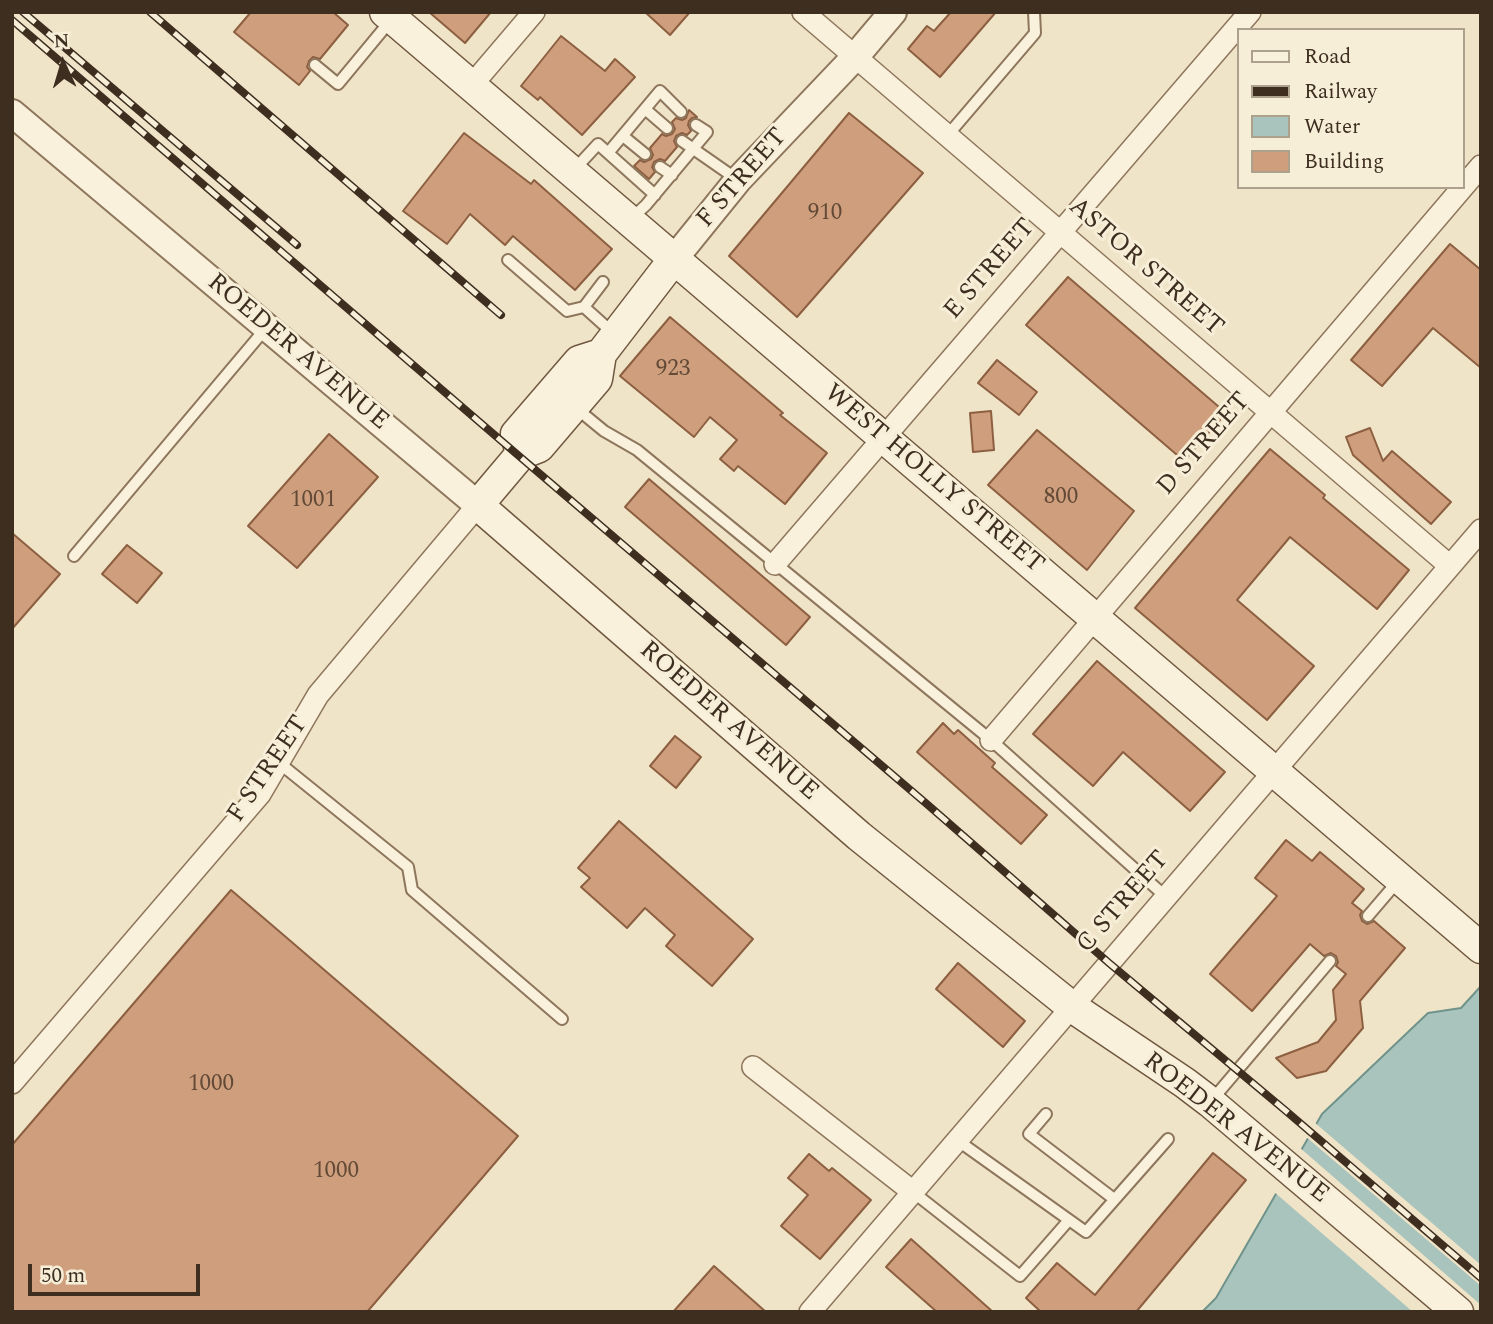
<!DOCTYPE html>
<html>
<head>
<meta charset="utf-8">
<style>
	body { margin:0 }
	#map { position:relative; width:1493px; height:1324px; overflow:hidden; background:#f0e4c8; font-family:Spectral,serif }
	canvas { display:block }
	.frame { position:absolute; inset:0; border:14px solid #3d2e20; pointer-events:none }
	.legend { position:absolute; left:1237px; top:28px; width:228px; height:161px; box-sizing:border-box; background:#f7eed8; border:2px solid #ada18e; margin:0; padding:9px 12px; list-style:none; font-size:21px; color:#3d2e20 }
	.legend li { display:flex; align-items:center; gap:14px; height:35px }
	.legend b { width:35px; border:2px solid #ada18e }
	.north { position:absolute; left:28px; top:28px; width:70px; height:70px; -webkit-text-stroke:5px #f7eed8; paint-order:stroke; rotate:356deg; font-size:19px; font-weight:700; line-height:28px; text-align:center; color:#3d2e20 }
	.north::after { content:''; display:block; margin:auto; width:24px; height:32px; background:#3d2e20; clip-path:polygon(50% 0,100% 100%,50% 72%,0 100%) }
	.scale { position:absolute; left:28px; top:1264px; width:172px; height:32px; box-sizing:border-box; border:4px solid #3d2e20; border-top:0; padding-left:9px; font-size:21px; line-height:24px; white-space:nowrap; color:#3d2e20; -webkit-text-stroke:5px #f7eed8; paint-order:stroke }
</style>
</head>
<body>
<div id="map">
<canvas width="1493" height="1324"></canvas>
<div class="frame"></div>
<ul class="legend">
<li><b style="height:9px;background:#faf1dc"></b>Road</li>
<li><b style="height:9px;background:#3d2e20"></b>Railway</li>
<li><b style="height:19px;background:#a9c4bc"></b>Water</li>
<li><b style="height:19px;background:#cf9f7d"></b>Building</li>
</ul>
<div class="north">N</div>
<div class="scale">50 m</div>
</div>
<script>
const context = document.querySelector('canvas').getContext('2d');
context.lineJoin = 'round';
function fillPath(path, color) {
  context.fillStyle = color;
  context.fill(path, 'evenodd');
}
function shape(rows) {
  const path = new Path2D();
  for (const r of rows) {
    path.moveTo(r[0], r[1]);
    for (let i = 2; i < r.length; i += 2) path.lineTo(r[i], r[i + 1]);
  }
  return path;
}
function trace(path, color, width, dash) {
  context.strokeStyle = color;
  context.lineWidth = width;
  context.lineCap = dash ? 'butt' : 'round';
  context.setLineDash(dash || []);
  context.stroke(path);
}
function write(font, color, halo, rows, align = 'center') {
  context.font = font + ' Spectral,serif';
  context.lineWidth = 6;
  context.setLineDash([]);
  context.textBaseline = 'middle';
  context.strokeStyle = halo;
  context.fillStyle = color;
  for (const [text, x, y, turn = 0] of rows) {
    context.save();
    context.translate(x, y);
    context.rotate((+turn || 0) * Math.PI / 180);
    context.textAlign = isNaN(turn) ? turn : align;
    if (halo) context.strokeText(text, 0, 0);
    context.fillText(text, 0, 0);
    context.restore();
  }
}
const water = shape([
	[1481,986,1481,1312,1202,1312,1216,1298,1322,1114,1428,1013,1461,1008,1481,986]
]);
fillPath(water, '#a9c4bc');
trace(water, '#6f938a', 2);
fillPath(shape([
	[1314,1122,1481,1265,1481,1286,1305,1136],
	[1299,1147,1481,1305,1481,1312,1413,1312,1273,1191]
]), '#f0e4c8');
const building = shape([
	[251,12,333,12,348,25,320,59,313,57,309,61,307,67,310,71,299,85,234,32,251,12],
	[429,12,491,12,465,43,429,12],
	[645,12,690,12,670,35,645,12],
	[951,12,996,12,940,77,908,49,927,26,934,31,951,12],
	[561,36,605,71,615,59,635,77,582,135,540,97,538,100,521,86,561,36],
	[689,110,697,117,692,118,689,121,688,125,691,131,687,135,682,133,676,136,674,141,677,147,665,161,660,159,654,162,652,167,655,172,649,179,634,166,640,160,644,162,651,159,653,155,650,148,662,134,666,136,672,134,675,129,672,122,676,118,682,120,686,118,689,110],
	[849,113,923,173,797,317,729,256,849,113],
	[464,133,531,184,534,180,612,249,575,290,513,236,505,245,470,214,447,244,403,211,464,133],
	[1450,244,1481,270,1481,368,1433,328,1382,386,1351,360,1450,244],
	[1068,277,1226,413,1184,461,1026,325,1068,277],
	[670,317,783,413,780,415,827,453,785,504,738,466,734,471,720,459,737,440,710,417,694,437,620,376,670,317],
	[997,360,1037,392,1019,415,978,383,997,360],
	[991,411,994,450,973,452,970,413,991,411],
	[1370,428,1383,461,1392,451,1451,502,1431,524,1353,455,1346,437,1370,428],
	[1037,430,1134,511,1087,570,988,485,1037,430],
	[329,434,378,477,297,568,248,526,329,434],
	[1270,449,1325,495,1323,498,1409,570,1377,609,1290,537,1237,600,1314,666,1267,720,1135,608,1270,449],
	[649,479,810,617,786,645,625,507,649,479],
	[12,533,60,574,12,629,12,533],
	[127,545,162,573,137,603,102,574,127,545],
	[1097,661,1225,772,1190,811,1123,752,1093,786,1033,734,1097,661],
	[943,723,954,734,958,730,995,763,992,767,1047,815,1021,844,917,752,943,723],
	[675,736,701,757,676,788,650,766,675,736],
	[619,821,753,939,712,986,666,946,675,935,645,908,627,928,581,887,590,878,578,868,619,821],
	[1286,840,1312,861,1320,852,1364,889,1352,903,1362,911,1360,915,1362,921,1367,924,1374,921,1405,948,1360,1001,1363,1028,1326,1071,1297,1078,1276,1058,1318,1042,1336,1020,1333,990,1346,974,1336,966,1338,962,1336,956,1331,953,1324,956,1310,944,1252,1011,1210,974,1277,896,1255,878,1286,840],
	[231,890,518,1136,367,1312,12,1312,12,1145,231,890],
	[958,963,1025,1021,1003,1047,936,989,958,963],
	[1213,1153,1246,1180,1136,1312,1041,1312,1026,1298,1057,1263,1095,1295,1213,1153],
	[809,1154,829,1171,832,1168,871,1200,820,1259,781,1226,808,1195,788,1178,809,1154],
	[911,1239,993,1312,937,1312,886,1267,911,1239],
	[714,1266,766,1312,673,1312,714,1266]
]);
fillPath(building, '#cf9f7d');
trace(building, '#8d5f41', 2);
const service = shape([
	[315,65,338,84,391,20],
	[645,109,667,128],
	[623,136,645,154],
	[947,136,1035,33,1034,12],
	[682,141,738,180],
	[608,153,660,91,681,112],
	[660,167,672,175],
	[573,171,598,144,655,195],
	[631,219,646,205,707,132,696,125],
	[508,260,567,311,584,307,603,282],
	[584,307,613,333],
	[576,408,604,431,637,450,991,740,1166,897],
	[74,556,266,328],
	[278,762,408,867,412,890,562,1019],
	[1368,916,1398,881],
	[1212,1100,1330,961],
	[1046,1114,1029,1134,1114,1199],
	[957,1140,1086,1232,1168,1139],
	[913,1192,1020,1276,1069,1220]
]);
const minor = shape([
	[803,12,1450,566],
	[471,86,534,12],
	[1463,187,1481,166],
	[775,564,1250,12],
	[991,740,1463,187],
	[753,1067,913,1192],
	[12,1083,260,794,318,695,478,505],
	[810,1312,1481,530]
]);
const tertiary = shape([
	[12,113,478,505],
	[674,259,738,180,855,57,893,12]
]);
const secondary = shape([
	[385,12,1481,948],
	[674,259,601,354,597,379,539,447,521,454,478,505,859,836,1072,1007,1185,1083,1210,1102,1458,1312],
	[521,454,516,434,579,361,601,354]
]);
trace(service, '#8d765c', 14);
trace(minor, '#8d765c', 24);
trace(tertiary, '#8d765c', 30);
trace(secondary, '#6f573f', 33);
trace(service, '#faf1dc', 10);
trace(minor, '#faf1dc', 21);
trace(tertiary, '#faf1dc', 26);
trace(secondary, '#faf1dc', 30);
const rail = shape([
	[23,12,297,245],
	[150,12,501,315],
	[12,20,519,456,928,805,1109,963,1286,1111,1481,1278]
]);
trace(rail, '#3d2e20', 8);
trace(rail, '#f7eed8', 5, [16]);
write('23px', '#624a37', null, [
	["910",825,214],
	["923",673,370],
	["800",1061,498],
	["1001",313,501],
	["1000",211,1085],
	["1000",336,1172]
]);
write('26px', '#3d2e20', '#f7eed8', [
	["F STREET",743,179,-49],
	["ASTOR STREET",1145,268,41],
	["E STREET",991,270,-49],
	["ROEDER AVENUE",297,353,40],
	["D STREET",1205,445,-49],
	["WEST HOLLY STREET",933,480,40],
	["ROEDER AVENUE",728,722,41],
	["F STREET",269,770,-56],
	["C STREET",1124,903,-49],
	["ROEDER AVENUE",1235,1129,38]
]);
</script>
</body>
</html>
